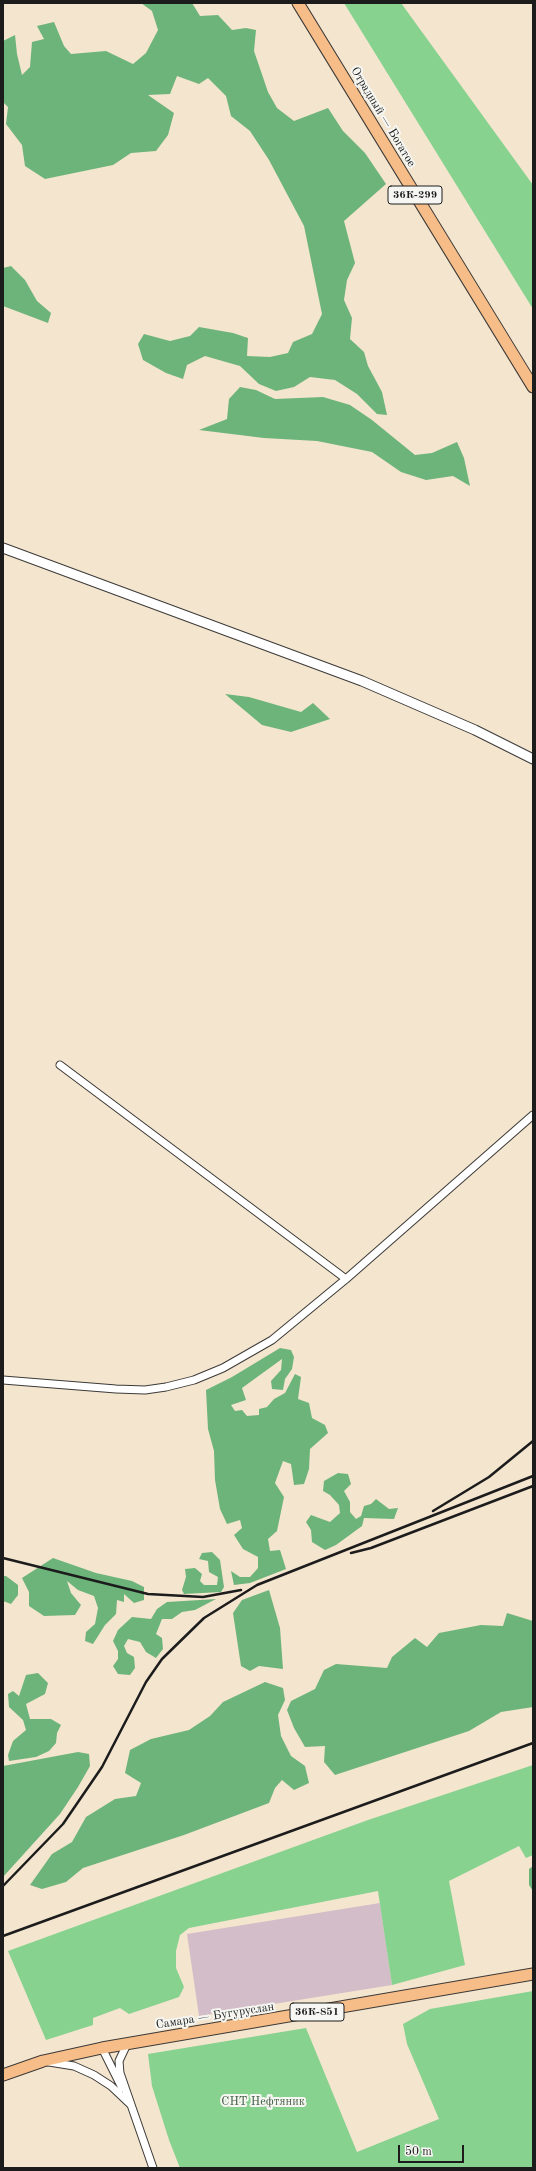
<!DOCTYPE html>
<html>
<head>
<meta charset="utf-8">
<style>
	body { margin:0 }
	#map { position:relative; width:536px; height:2171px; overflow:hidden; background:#f4e5cf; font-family:"Old Standard TT",serif }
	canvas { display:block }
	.frame { position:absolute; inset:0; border:4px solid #1c1c1c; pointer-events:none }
	.scale { position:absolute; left:398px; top:2145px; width:66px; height:18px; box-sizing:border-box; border:2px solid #1c1c1c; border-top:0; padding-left:5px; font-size:12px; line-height:14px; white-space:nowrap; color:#1c1c1c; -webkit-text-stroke:3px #f6f6f2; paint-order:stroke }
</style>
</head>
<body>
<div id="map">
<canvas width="536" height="2171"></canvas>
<div class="frame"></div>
<div class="scale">50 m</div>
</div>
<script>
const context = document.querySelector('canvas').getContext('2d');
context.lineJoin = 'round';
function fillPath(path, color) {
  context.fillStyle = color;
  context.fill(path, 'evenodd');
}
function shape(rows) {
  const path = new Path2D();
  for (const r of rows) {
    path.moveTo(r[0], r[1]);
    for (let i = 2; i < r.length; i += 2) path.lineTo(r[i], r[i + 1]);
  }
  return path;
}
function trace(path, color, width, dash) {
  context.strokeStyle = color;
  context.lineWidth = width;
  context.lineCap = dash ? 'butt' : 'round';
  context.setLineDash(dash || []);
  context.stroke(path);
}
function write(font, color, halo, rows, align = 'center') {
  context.font = font + ' "Old Standard TT",serif';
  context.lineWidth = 4;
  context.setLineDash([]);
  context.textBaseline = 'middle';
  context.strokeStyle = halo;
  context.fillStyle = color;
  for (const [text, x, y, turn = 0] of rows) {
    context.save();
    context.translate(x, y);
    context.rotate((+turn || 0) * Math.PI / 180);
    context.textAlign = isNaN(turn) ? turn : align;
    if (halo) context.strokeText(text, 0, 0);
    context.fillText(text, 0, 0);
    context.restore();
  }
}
fillPath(shape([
	[380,1903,392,1985,199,2016,187,1934]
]), '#d2bdc8');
fillPath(shape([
	[344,3,401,3,533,185,533,309],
	[533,1765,533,1855,526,1858,519,1846,449,1881,465,1965,392,1985,378,1891,189,1928,180,1935,176,1951,176,1968,184,1987,179,1997,129,2014,120,2008,93,2018,93,2025,46,2040,8,1951,368,1820],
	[533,1991,533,2168,180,2168,169,2140,152,2086,148,2054,306,2028,357,2152,439,2119,407,2044,403,2024,430,2009]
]), '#87d28f');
fillPath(shape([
	[141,3,192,3,200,16,218,15,232,30,246,28,256,30,254,51,268,92,277,108,294,121,328,108,343,131,365,153,386,184,344,221,355,263,347,280,344,300,352,318,350,339,364,352,368,366,382,392,387,415,377,414,357,394,335,380,310,377,294,387,276,391,259,384,240,366,205,356,187,365,183,379,166,373,143,360,138,344,144,334,170,341,190,336,199,327,233,333,248,338,247,356,270,357,288,353,293,342,312,334,322,314,304,226,269,160,250,131,231,116,226,96,208,78,199,84,177,76,170,94,148,95,174,113,168,135,156,151,131,153,113,165,45,179,25,166,22,145,6,124,8,107,3,102,3,41,15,35,17,54,22,75,30,67,32,42,44,39,37,26,54,22,64,46,71,54,106,51,133,64,146,53,158,30,152,11],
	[11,266,25,280,37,301,51,313,48,323,3,306,3,268],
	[240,387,256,390,275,399,323,397,350,405,372,420,415,455,432,453,457,442,464,458,470,486,453,476,426,480,401,472,372,452,317,441,264,438,199,430,227,419,229,399],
	[225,694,249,697,301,712,313,703,330,719,291,732,262,725],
	[280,1348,291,1350,294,1357,292,1369,285,1379,283,1390,272,1389,271,1381,281,1370,282,1359,242,1388,246,1400,231,1405,235,1411,242,1410,247,1416,259,1415,259,1409,267,1407,274,1399,285,1393,295,1374,301,1377,298,1399,309,1403,312,1418,325,1425,328,1433,310,1449,309,1469,304,1484,294,1485,291,1464,283,1461,275,1483,284,1497,277,1531,268,1539,270,1551,280,1550,286,1569,250,1583,234,1585,231,1571,240,1577,250,1577,258,1568,258,1557,243,1549,234,1535,242,1528,240,1520,227,1524,220,1509,215,1480,214,1451,208,1429,206,1390,232,1377],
	[338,1473,348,1474,351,1484,344,1491,350,1502,350,1512,356,1519,361,1516,364,1506,371,1504,376,1499,389,1509,398,1508,394,1519,364,1518,362,1526,336,1545,325,1550,312,1542,311,1530,306,1522,311,1515,330,1522,340,1513,339,1505,330,1495,323,1491,324,1481],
	[212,1552,220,1560,224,1587,221,1592,184,1594,182,1590,186,1577,185,1569,195,1568,202,1574,200,1581,204,1585,217,1585,218,1577,209,1572,208,1561,199,1559,202,1553],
	[53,1558,96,1573,132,1581,144,1587,144,1600,134,1603,124,1594,124,1602,117,1600,116,1614,105,1625,93,1644,85,1641,86,1632,95,1624,98,1608,94,1596,78,1590,67,1581,71,1593,81,1605,75,1615,44,1616,29,1606,29,1592,22,1578],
	[3,1576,6,1576,18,1585,18,1595,11,1604,3,1601],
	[269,1590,280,1628,283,1669,259,1666,250,1671,241,1666,233,1613,242,1600],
	[216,1599,195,1610,182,1612,172,1619,162,1619,156,1634,162,1638,163,1649,156,1658,146,1652,140,1642,128,1639,124,1646,127,1653,134,1657,135,1668,130,1675,118,1674,113,1666,118,1659,118,1651,113,1641,118,1630,132,1617,151,1619,157,1609,167,1602],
	[507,1613,533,1621,533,1707,501,1712,469,1731,335,1775,324,1762,325,1746,305,1747,294,1728,287,1710,291,1701,315,1689,324,1670,336,1664,387,1668,392,1657,415,1638,427,1647,439,1633,481,1625,503,1626],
	[38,1673,48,1683,45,1694,26,1704,30,1719,51,1719,61,1725,57,1733,56,1743,49,1751,36,1757,9,1761,8,1755,13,1741,26,1730,23,1720,9,1707,8,1694,13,1691,19,1696,26,1675],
	[265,1682,283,1688,285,1700,278,1715,281,1736,291,1756,305,1766,309,1783,294,1790,282,1780,275,1788,269,1803,184,1835,83,1868,66,1882,42,1889,30,1885,52,1854,72,1842,86,1817,115,1799,136,1796,141,1783,125,1773,130,1750,151,1739,189,1730,210,1716,223,1702],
	[78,1752,89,1754,90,1766,78,1787,60,1814,3,1877,3,1766],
	[533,1866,533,1891,529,1885,529,1869]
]), '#6db47a');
const minor = shape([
	[60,1065,346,1279],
	[3,1380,116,1389,145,1390,166,1387,194,1380,223,1368,272,1340,346,1279,533,1115],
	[127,2044,119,2061,120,2073,153,2168],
	[102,2048,122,2088],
	[49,2062,74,2066,94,2075,111,2086,130,2104]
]);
const tertiary = shape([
	[3,548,362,681,475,730,533,759]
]);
const primary = shape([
	[298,3,533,387],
	[3,2075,43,2061,102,2048,533,1974]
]);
trace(minor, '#3c3a37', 9);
trace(tertiary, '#3c3a37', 11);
trace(primary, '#3c3a37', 13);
trace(minor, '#fff', 7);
trace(tertiary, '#fff', 9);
trace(primary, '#f7bd88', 11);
trace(shape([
	[433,1511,489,1477,533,1441],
	[351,1553,371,1548,533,1486],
	[3,1558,148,1594,203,1597,241,1590],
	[3,1886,63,1824,102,1767,146,1682,162,1659,204,1618,257,1585,533,1476],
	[3,1936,533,1743]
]), '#1c1c1c', 2.5);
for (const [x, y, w] of [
	[415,195,54],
	[317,2012,54]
]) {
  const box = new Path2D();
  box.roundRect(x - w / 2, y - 9, w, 18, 3);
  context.fillStyle = '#f6f6f2';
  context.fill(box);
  trace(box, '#1c1c1c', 1);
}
write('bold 11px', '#1c1c1c', null, [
	["36К-299",415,195],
	["36К-851",317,2012]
]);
write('12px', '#1c1c1c', '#f6f6f2', [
	["Отрадный — Богатое",383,117,59],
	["Самара — Бугуруслан",215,2016,-9]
]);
write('12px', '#415c44', '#f6f6f2', [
	["СНТ Нефтяник",263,2102]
]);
</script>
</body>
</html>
